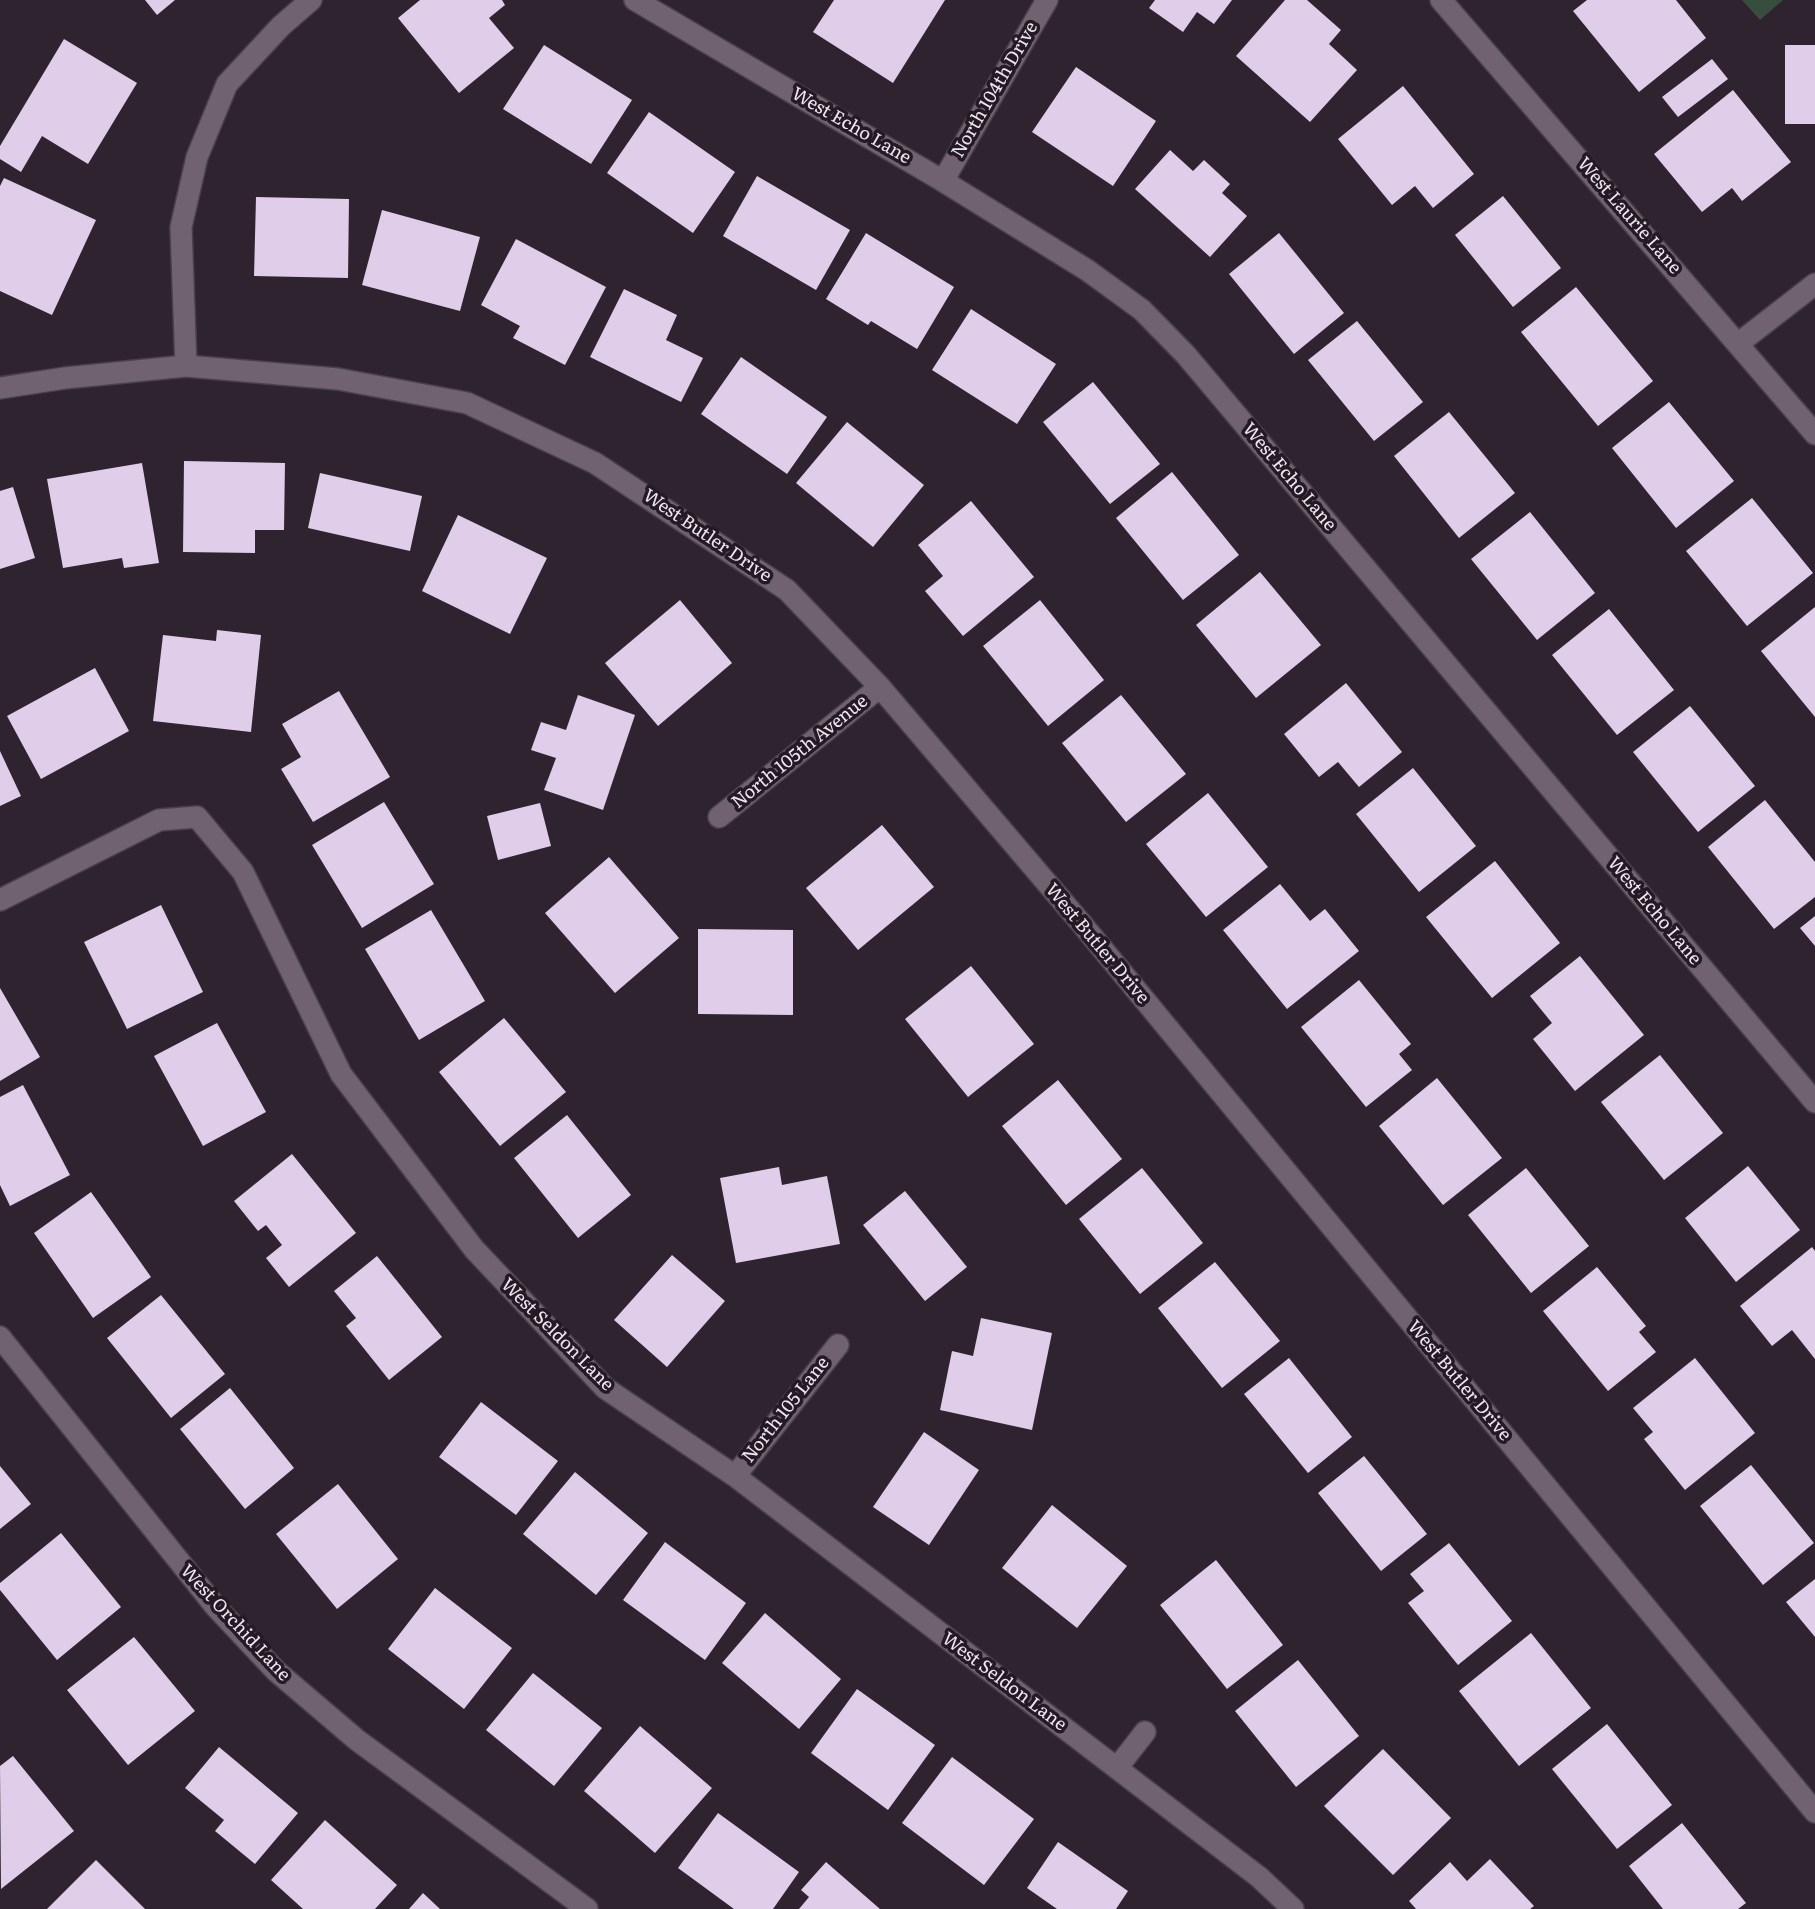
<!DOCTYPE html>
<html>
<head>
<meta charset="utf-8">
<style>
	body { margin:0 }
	canvas { display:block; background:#2e232e }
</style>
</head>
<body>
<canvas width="1815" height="1909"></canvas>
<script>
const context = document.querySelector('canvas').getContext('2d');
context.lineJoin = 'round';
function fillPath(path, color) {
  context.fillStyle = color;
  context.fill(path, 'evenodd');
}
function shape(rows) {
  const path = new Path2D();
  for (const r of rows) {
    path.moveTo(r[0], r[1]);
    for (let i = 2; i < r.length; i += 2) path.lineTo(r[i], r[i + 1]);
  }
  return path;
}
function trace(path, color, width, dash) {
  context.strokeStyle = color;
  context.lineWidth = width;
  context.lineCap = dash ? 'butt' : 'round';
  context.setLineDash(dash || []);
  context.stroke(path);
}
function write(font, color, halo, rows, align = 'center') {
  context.font = font + ' Literata,serif';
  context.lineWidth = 7;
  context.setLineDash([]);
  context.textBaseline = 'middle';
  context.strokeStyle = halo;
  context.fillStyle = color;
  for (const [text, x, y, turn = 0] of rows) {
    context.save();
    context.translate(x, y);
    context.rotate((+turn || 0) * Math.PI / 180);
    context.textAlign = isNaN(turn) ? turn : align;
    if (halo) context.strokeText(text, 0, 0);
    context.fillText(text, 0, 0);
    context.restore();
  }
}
fillPath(shape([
	[1742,0,1783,0,1760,20]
]), '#374e3e');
fillPath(shape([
	[145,0,175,0,157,15],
	[420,0,502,0,505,5,489,18,514,48,459,93,398,18],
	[834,0,945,0,893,83,813,32],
	[1155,0,1232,0,1214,24,1197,12,1183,32,1149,8],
	[1285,0,1307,0,1341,30,1329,44,1357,70,1310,122,1236,56],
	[1587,0,1676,0,1706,38,1639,92,1573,11],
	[64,39,137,83,88,164,42,136,21,172,0,159,0,146],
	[544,45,632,100,591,164,503,109],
	[1785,45,1815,45,1815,124,1785,124],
	[1712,59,1728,79,1678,117,1662,97],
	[1076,67,1156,121,1113,186,1032,132],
	[1403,86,1474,174,1433,208,1415,186,1392,205,1338,139],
	[1733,90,1791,162,1742,201,1732,188,1702,212,1654,154],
	[649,112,735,172,693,233,607,173],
	[1170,150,1193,171,1204,160,1230,184,1222,193,1247,216,1210,257,1135,189],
	[757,176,850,230,816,290,723,236],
	[4,178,96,220,52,315,0,291,0,186],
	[1503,196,1561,268,1513,307,1455,235],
	[256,197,349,199,348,278,254,276],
	[382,210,480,237,460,311,362,285],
	[866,233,954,287,917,349,871,321,868,325,826,299],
	[1279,233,1344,313,1294,354,1229,274],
	[516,239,606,287,565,365,513,338,520,326,481,305],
	[1576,287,1653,381,1598,426,1521,332],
	[624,289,677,315,666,340,703,358,681,402,590,357],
	[971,309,1056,364,1017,424,932,370],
	[1357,321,1423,402,1374,441,1308,360],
	[741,357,827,417,787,474,701,414],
	[1093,382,1160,464,1110,504,1043,422],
	[1669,402,1734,481,1676,528,1612,448],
	[1449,412,1515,493,1459,538,1394,456],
	[847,422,924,485,873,547,796,483],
	[184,461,285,463,284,530,255,530,255,553,183,552],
	[142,463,159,563,124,568,122,558,63,568,47,479],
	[1172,472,1239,555,1183,600,1116,518],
	[320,473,422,496,410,551,308,528],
	[13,487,35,558,0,569,0,491],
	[1752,498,1813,573,1747,626,1686,551],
	[971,501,1034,577,963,636,925,591,943,576,918,545],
	[1530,512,1595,593,1537,640,1471,559],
	[458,515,547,558,510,634,422,591],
	[1260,572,1321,645,1256,698,1196,625],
	[680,600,732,663,658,726,605,663],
	[1040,600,1104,680,1048,726,983,646],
	[1815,607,1815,717,1761,651],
	[1609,609,1674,690,1617,735,1552,655],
	[217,630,261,635,251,732,153,721,163,635,216,641],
	[95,668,129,731,41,779,7,716],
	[1346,683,1402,752,1359,787,1338,762,1319,777,1284,734],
	[339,691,390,777,313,822,281,769,301,757,282,724],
	[578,695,635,715,603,810,544,790,556,758,531,750,541,722,566,730],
	[1121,695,1186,774,1126,822,1062,743],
	[1690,706,1755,786,1698,832,1633,752],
	[0,751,21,796,0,806],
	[1413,768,1476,846,1419,892,1356,814],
	[1208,793,1268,867,1206,917,1146,844],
	[1765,800,1815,862,1815,897,1774,929,1708,847],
	[384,802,434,884,362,928,312,845],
	[540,803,551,846,498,860,487,816],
	[882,825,934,887,858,950,806,888],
	[609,857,679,938,615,993,545,913],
	[1495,861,1560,943,1492,998,1426,917],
	[1280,884,1310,921,1325,909,1359,951,1287,1009,1223,930],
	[161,905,203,992,127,1029,84,942],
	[431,910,485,1001,419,1040,365,949],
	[1815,916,1815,946,1800,928],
	[698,929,793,930,793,1015,698,1014],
	[1580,956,1644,1035,1575,1091,1533,1039,1552,1023,1530,996],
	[971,966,1034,1044,968,1097,905,1019],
	[1359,980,1411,1044,1399,1054,1412,1070,1366,1107,1301,1027],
	[0,988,40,1057,0,1081],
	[504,1018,566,1092,500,1146,439,1072],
	[217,1023,266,1112,203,1146,154,1056],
	[1660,1055,1723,1133,1664,1180,1601,1102],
	[1437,1078,1502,1158,1443,1205,1379,1126],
	[1058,1080,1122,1159,1066,1205,1002,1126],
	[23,1085,70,1175,10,1206,0,1185,0,1097],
	[567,1115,631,1195,578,1238,514,1158],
	[292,1154,356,1233,289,1287,266,1258,282,1245,266,1225,258,1231,234,1201],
	[1748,1166,1800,1230,1736,1282,1685,1218],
	[779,1167,782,1185,827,1176,840,1244,736,1263,720,1178],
	[1142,1168,1203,1243,1140,1294,1079,1219],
	[1526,1168,1589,1246,1531,1293,1468,1215],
	[905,1191,967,1267,925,1301,863,1225],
	[91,1192,151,1277,93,1318,34,1233],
	[1812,1247,1815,1251,1815,1359,1792,1330,1772,1346,1740,1306],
	[672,1255,725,1301,667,1367,614,1320],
	[377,1256,442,1337,389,1380,346,1326,356,1318,334,1291],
	[1215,1262,1280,1341,1222,1388,1158,1308],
	[1597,1267,1646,1326,1639,1332,1656,1352,1608,1391,1543,1311],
	[161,1295,225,1374,171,1418,107,1338],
	[981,1318,1052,1333,1032,1430,940,1410,952,1351,973,1356],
	[1289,1358,1352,1437,1308,1473,1244,1394],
	[1695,1358,1755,1433,1685,1490,1644,1439,1653,1432,1633,1408],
	[230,1388,294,1468,245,1509,180,1429],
	[481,1402,558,1461,516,1515,439,1457],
	[924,1432,979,1470,929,1545,873,1507],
	[1364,1456,1427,1534,1381,1571,1318,1493],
	[1751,1465,1814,1543,1763,1585,1700,1506],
	[0,1466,31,1504,0,1529],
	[575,1472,648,1533,596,1595,523,1534],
	[338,1484,398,1559,337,1609,276,1534],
	[1052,1505,1127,1566,1077,1628,1002,1568],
	[61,1533,121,1607,57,1660,0,1590,0,1583],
	[665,1542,746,1603,705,1660,623,1600],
	[1449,1543,1512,1621,1458,1665,1408,1603,1424,1591,1410,1574],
	[1216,1560,1283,1645,1227,1689,1160,1605],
	[1815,1579,1815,1637,1786,1602],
	[435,1588,512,1648,464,1709,388,1649],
	[765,1613,841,1679,799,1729,722,1663],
	[1531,1633,1591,1708,1519,1766,1459,1691],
	[134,1637,195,1711,128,1765,67,1690],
	[1298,1660,1359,1736,1296,1787,1235,1711],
	[533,1673,602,1728,554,1786,486,1730],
	[857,1689,935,1745,888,1810,811,1753],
	[1607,1724,1672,1805,1617,1849,1552,1769],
	[640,1726,712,1788,655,1853,584,1791],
	[219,1747,298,1813,255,1864,215,1831,224,1820,185,1788],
	[1383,1749,1451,1818,1393,1875,1324,1806],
	[13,1756,74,1831,1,1889,0,1766],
	[952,1757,1034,1819,984,1885,902,1823],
	[718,1813,799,1872,773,1909,734,1909,678,1868],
	[325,1820,397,1885,375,1909,303,1909,271,1880],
	[1682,1823,1746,1903,1738,1909,1663,1909,1629,1866],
	[1058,1842,1128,1891,1116,1909,1057,1909,1027,1888],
	[1490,1859,1534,1906,1530,1909,1416,1909,1409,1901,1450,1862,1467,1881],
	[96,1860,145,1909,47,1909],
	[826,1862,880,1909,799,1909,809,1897,801,1890],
	[423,1893,440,1909,409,1909]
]), '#dfcde9');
const minor = shape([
	[635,0,943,181,1087,270,1142,310,1186,355,1815,1102],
	[1441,0,1815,434],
	[943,181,1047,0],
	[1739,343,1815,284],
	[186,366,338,379,467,403,595,463,787,590,880,687,1081,923,1815,1812],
	[0,388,65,378,186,366,181,227,197,157,227,84,281,26,311,0],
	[719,817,880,687],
	[0,900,159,820,197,817,243,872,341,1074,474,1249,605,1388,735,1476,1259,1877,1293,1909],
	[0,1337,215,1606,276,1671,357,1740,587,1909],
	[735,1476,838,1345],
	[1117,1768,1145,1732]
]);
trace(minor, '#4a404a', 24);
trace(minor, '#70636f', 21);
write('18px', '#eee6ed', '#241924', [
	["North 104th Drive",995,90,-60],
	["West Echo Lane",851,126,30],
	["West Laurie Lane",1629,216,49],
	["West Echo Lane",1289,477,50],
	["West Butler Drive",707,536,34],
	["North 105th Avenue",800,752,-39],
	["West Echo Lane",1654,911,50],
	["West Butler Drive",1097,944,50],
	["West Seldon Lane",557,1335,45],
	["West Butler Drive",1459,1381,50],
	["North 105 Lane",786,1410,-52],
	["West Orchid Lane",235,1623,47],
	["West Seldon Lane",1004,1682,37]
]);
</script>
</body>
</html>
